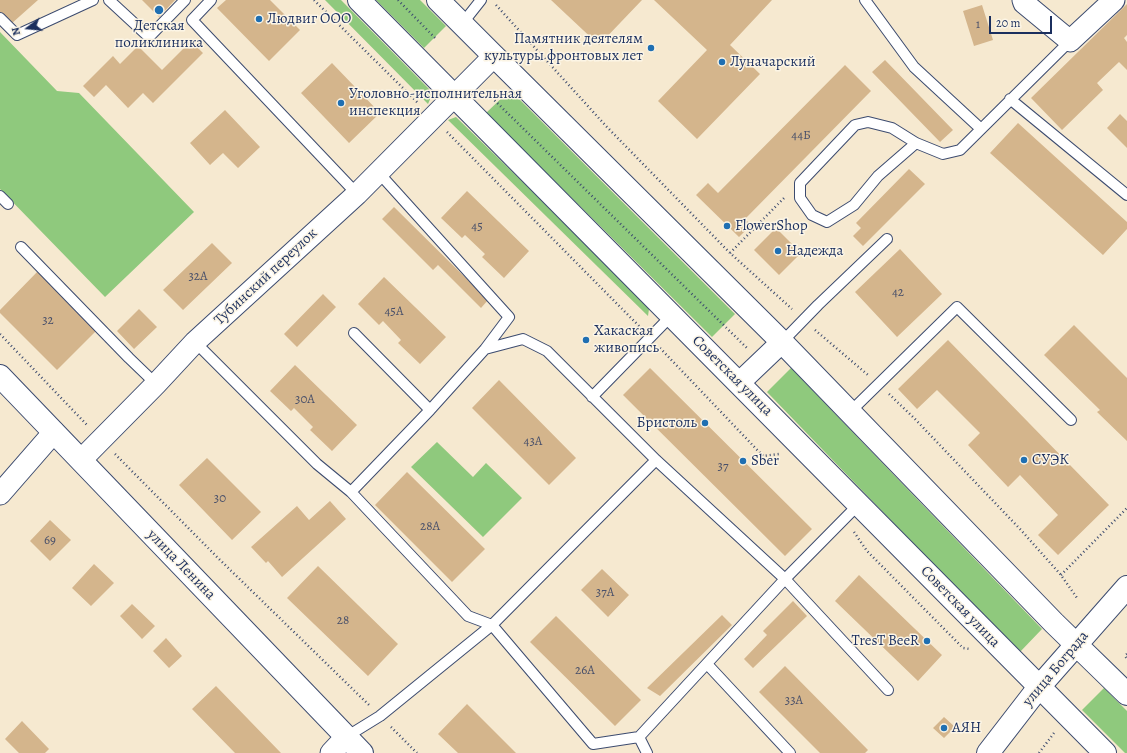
<!DOCTYPE html>
<html>
<head>
<meta charset="utf-8">
<style>
	body { margin:0 }
	#map { position:relative; width:1127px; height:753px; overflow:hidden; background:#f6e9d0; font-family:Alegreya,serif }
	canvas { display:block }
	.north { position:absolute; left:8px; top:8px; width:40px; height:40px; -webkit-text-stroke:3px #fcf5e5; paint-order:stroke; rotate:254deg; font-size:11px; font-weight:700; line-height:16px; text-align:center; color:#1b2f5e }
	.north::after { content:''; display:block; margin:auto; width:14px; height:18px; background:#1b2f5e; clip-path:polygon(50% 0,100% 100%,50% 72%,0 100%) }
	.scale { position:absolute; left:989px; top:16px; width:63px; height:18px; box-sizing:border-box; border:2px solid #1b2f5e; border-top:0; padding-left:5px; font-size:12px; line-height:14px; white-space:nowrap; color:#1b2f5e; -webkit-text-stroke:3px #fcf5e5; paint-order:stroke }
</style>
</head>
<body>
<div id="map">
<canvas width="1127" height="753"></canvas>
<div class="north">N</div>
<div class="scale">20 m</div>
</div>
<script>
const context = document.querySelector('canvas').getContext('2d');
context.lineJoin = 'round';
function fillPath(path, color) {
  context.fillStyle = color;
  context.fill(path, 'evenodd');
}
function shape(rows) {
  const path = new Path2D();
  for (const r of rows) {
    path.moveTo(r[0], r[1]);
    for (let i = 2; i < r.length; i += 2) path.lineTo(r[i], r[i + 1]);
  }
  return path;
}
function trace(path, color, width, dash) {
  context.strokeStyle = color;
  context.lineWidth = width;
  context.lineCap = dash ? 'butt' : 'round';
  context.setLineDash(dash || []);
  context.stroke(path);
}
function write(font, color, halo, rows, align = 'center') {
  context.font = font + ' Alegreya,serif';
  context.lineWidth = 3;
  context.setLineDash([]);
  context.textBaseline = 'middle';
  context.strokeStyle = halo;
  context.fillStyle = color;
  for (const [text, x, y, turn = 0] of rows) {
    context.save();
    context.translate(x, y);
    context.rotate((+turn || 0) * Math.PI / 180);
    context.textAlign = isNaN(turn) ? turn : align;
    if (halo) context.strokeText(text, 0, 0);
    context.fillText(text, 0, 0);
    context.restore();
  }
}
fillPath(shape([
	[325,0,341,0,429,89,431,97,428,104],
	[376,0,420,0,446,26,424,48],
	[0,32,57,91,79,93,194,212,105,297,0,189],
	[510,90,735,314,712,337,486,113],
	[456,117,648,304,649,309,648,316,448,120],
	[791,368,1042,629,1019,653,767,392],
	[437,442,473,477,486,463,522,498,483,537,411,467],
	[1104,688,1127,711,1127,753,1125,753,1082,710]
]), '#8fc97d');
fillPath(shape([
	[0,0,38,0,11,24,0,12],
	[142,0,175,0,159,17],
	[226,0,270,0,300,30,269,61,217,8],
	[551,0,642,0,599,45],
	[654,0,772,0,730,45,760,74,697,139,658,101,707,50],
	[1127,4,1127,35,1124,38,1127,42,1127,70,1119,62,1097,83,1103,90,1062,130,1031,98],
	[982,5,993,40,974,46,963,11],
	[191,41,203,53,153,103,143,93,128,108,106,85,94,97,83,86,113,56,120,64,138,46,162,70],
	[885,60,953,130,940,142,872,72],
	[332,63,380,113,349,143,301,93],
	[845,65,871,91,745,219,751,225,739,237,696,195,708,183,718,193],
	[225,110,260,147,238,168,223,153,210,165,190,143],
	[1120,114,1127,121,1127,148,1107,128],
	[1018,123,1127,222,1127,229,1103,255,990,153],
	[909,169,925,184,863,246,853,236,861,228,856,223],
	[467,191,529,251,504,278,482,257,485,254,465,235,462,238,441,218],
	[394,207,488,300,481,308,438,265,433,270,382,219],
	[776,228,801,253,779,275,754,250],
	[212,243,232,263,183,310,163,290],
	[900,249,942,294,897,337,855,292],
	[38,271,97,330,57,370,0,313,0,310],
	[384,277,446,337,420,364,398,343,401,340,383,321,379,325,358,304],
	[323,294,336,307,297,347,284,334],
	[139,309,157,327,134,349,117,331],
	[1074,325,1127,378,1127,441,1097,412,1100,410,1044,355],
	[948,340,1109,505,1058,555,1038,535,1058,515,1020,475,1008,487,968,445,980,433,937,390,917,409,898,389],
	[295,365,357,425,332,451,310,430,313,427,294,408,291,411,270,391],
	[650,368,812,529,785,556,623,395],
	[499,380,576,458,549,485,472,408],
	[207,458,261,512,232,540,179,485],
	[407,472,485,549,452,582,375,505],
	[330,501,346,519,282,577,268,561,266,563,251,547,297,506,309,520],
	[50,520,71,540,50,561,30,541],
	[94,564,114,583,91,606,72,588],
	[318,566,398,644,368,676,287,598],
	[602,569,629,595,608,617,581,590],
	[859,575,942,655,918,681,835,601],
	[793,601,807,616,753,668,744,659,767,635,763,631],
	[132,604,155,626,142,639,120,616],
	[722,615,732,625,660,696,647,688],
	[556,616,641,700,615,726,530,642],
	[166,638,182,656,169,668,153,651],
	[785,666,868,750,865,753,820,753,759,692],
	[216,686,281,753,235,753,192,709],
	[467,704,516,753,458,753,438,734],
	[944,717,955,727,944,738,933,728],
	[22,721,49,749,45,753,19,753,5,739]
]), '#d4b58c');
const lane = shape([
	[109,0,149,37,185,0],
	[211,0,192,20,357,194],
	[865,0,914,67,981,129],
	[0,18,17,35,93,0],
	[462,24,481,0],
	[1010,99,1127,195],
	[916,143,878,176,854,205,827,222,812,215,800,198,800,183,855,125,868,122,892,128,916,143,943,154,960,150,1070,41],
	[0,196,8,204],
	[21,247,129,358,156,384],
	[354,333,430,410,485,349,509,317,378,172],
	[195,342,317,464,351,492,430,410],
	[782,342,818,305,887,239],
	[485,349,523,339,547,351,656,460,785,579,888,690],
	[592,397,672,315],
	[850,412,957,307,1071,420],
	[351,492,468,616,492,625,593,744,639,737,785,579,859,504],
	[707,664,790,753],
	[346,737,380,716,492,625,656,460],
	[639,737,647,753]
]);
const street = shape([
	[1023,0,1024,3,1070,41,1114,0],
	[739,383,782,342],
	[81,460,156,384,195,342,357,194,494,56],
	[0,494,54,432],
	[331,753,346,737]
]);
const secondary = shape([
	[0,376,362,753],
	[988,753,1039,687]
]);
const primary = shape([
	[359,0,1105,753],
	[438,0,494,56,782,342,1054,623,1127,694],
	[1039,687,1127,587]
]);
trace(lane, '#3c4b6f', 12);
trace(street, '#3c4b6f', 23);
trace(secondary, '#3c4b6f', 24);
trace(primary, '#3c4b6f', 24);
trace(shape([
	[314,0,418,103],
	[398,0,437,40],
	[496,5,606,126,730,253,792,309],
	[486,92,747,348],
	[447,132,640,327],
	[730,253,784,198],
	[815,330,868,375],
	[0,334,87,425],
	[660,348,763,456,779,454],
	[889,394,914,418,1020,529,1061,575,1077,598],
	[115,454,219,559,369,705],
	[854,532,867,551,963,648,970,649],
	[1061,575,1127,508],
	[1127,654,1125,656,1127,659],
	[391,727,417,753],
	[1039,753,1054,733]
]), '#3c4b6f', 2.5, [1, 3]);
trace(lane, '#fff', 10);
trace(street, '#fff', 21);
trace(secondary, '#fff', 22);
trace(primary, '#fff', 22);
for (const [x, y, r, color] of [
	[159,10,5,"#1f6fb2"],
	[259,19,4,"#1f6fb2"],
	[651,48,4,"#1f6fb2"],
	[722,62,4,"#1f6fb2"],
	[341,103,4,"#1f6fb2"],
	[727,226,4,"#1f6fb2"],
	[778,251,4,"#1f6fb2"],
	[586,340,4,"#1f6fb2"],
	[705,423,4,"#1f6fb2"],
	[1024,460,4,"#1f6fb2"],
	[743,461,4,"#1f6fb2"],
	[927,641,4,"#1f6fb2"],
	[944,728,4,"#1f6fb2"]
]) {
  const dot = new Path2D();
  dot.arc(x, y, r, 0, 2 * Math.PI);
  context.fillStyle = color;
  context.fill(dot);
  trace(dot, '#fcf5e5', 1.5);
}
write('13px', '#49506a', null, [
	["1",978,25],
	["44Б",801,136],
	["45",477,227],
	["32А",198,277],
	["42",898,293],
	["45А",394,312],
	["32",48,321],
	["30А",305,400],
	["43А",533,442],
	["37",723,467],
	["30",220,499],
	["28А",430,527],
	["69",50,541],
	["37А",605,593],
	["28",343,621],
	["26А",585,671],
	["33А",794,701]
]);
write('15px', '#1b2f5e', '#fcf5e5', [
	["Людвиг ООО",267,19],
	["Детская",159,26,"center"],
	["поликлиника",159,43,"center"],
	["Памятник деятелям",643,39,"right"],
	["культуры фронтовых лет",643,56,"right"],
	["Луначарский",730,62],
	["Уголовно-исполнительная",349,94],
	["инспекция",349,111],
	["FlowerShop",735,226],
	["Надежда",786,251],
	["Хакаская",594,331],
	["живопись",594,348],
	["Бристоль",697,423,"right"],
	["СУЭК",1032,460],
	["Sber",751,461],
	["TresT BeeR",919,641,"right"],
	["АЯН",952,728]
], 'left');
write('15px', '#1b2f5e', '#fcf5e5', [
	["Тубинский переулок",266,277,-43],
	["Советская улица",732,376,45],
	["улица Ленина",181,565,46],
	["Советская улица",960,607,46],
	["улица Бограда",1056,669,-50]
]);
</script>
</body>
</html>
